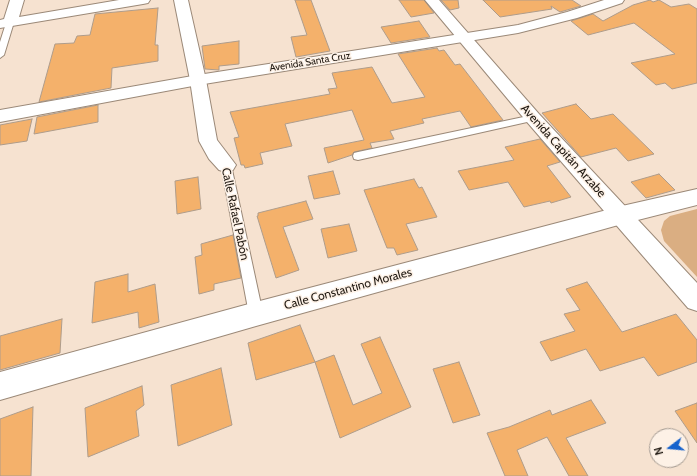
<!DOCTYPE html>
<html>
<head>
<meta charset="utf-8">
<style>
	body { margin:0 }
	#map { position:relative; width:697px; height:476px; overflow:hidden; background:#f6e2d0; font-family:Cabin,sans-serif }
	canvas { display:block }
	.north { position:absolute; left:649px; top:428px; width:40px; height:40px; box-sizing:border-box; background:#fdf1e6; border:1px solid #a49a91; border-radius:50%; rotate:254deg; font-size:11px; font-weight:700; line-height:16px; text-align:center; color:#1f1811 }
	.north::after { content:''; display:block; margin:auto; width:14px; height:18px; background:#1662cc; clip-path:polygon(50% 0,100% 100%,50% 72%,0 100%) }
</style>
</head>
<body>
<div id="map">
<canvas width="697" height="476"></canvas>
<div class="north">N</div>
</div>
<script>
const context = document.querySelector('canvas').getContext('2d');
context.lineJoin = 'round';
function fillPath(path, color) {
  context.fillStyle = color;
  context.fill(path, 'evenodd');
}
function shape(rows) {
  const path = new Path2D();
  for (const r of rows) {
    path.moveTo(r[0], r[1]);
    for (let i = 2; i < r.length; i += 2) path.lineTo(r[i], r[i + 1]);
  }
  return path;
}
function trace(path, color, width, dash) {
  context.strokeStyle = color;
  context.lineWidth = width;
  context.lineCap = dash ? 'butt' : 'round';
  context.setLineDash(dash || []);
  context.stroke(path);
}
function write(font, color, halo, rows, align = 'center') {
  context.font = font + ' Cabin,sans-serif';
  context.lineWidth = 3;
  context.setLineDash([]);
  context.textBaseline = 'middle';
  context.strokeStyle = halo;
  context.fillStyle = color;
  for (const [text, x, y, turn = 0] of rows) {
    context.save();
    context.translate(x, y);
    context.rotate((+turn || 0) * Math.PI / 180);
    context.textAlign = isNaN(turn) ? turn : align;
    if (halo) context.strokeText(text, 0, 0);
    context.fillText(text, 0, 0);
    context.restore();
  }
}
fillPath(shape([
	[697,209,697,277,664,241,661,230,664,221,670,216]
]), '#daae82');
const building = shape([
	[295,0,311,0,330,51,296,57,291,37,307,35,295,0],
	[399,0,424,0,434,13,411,17,399,0],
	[441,0,458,0,459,8,450,10,441,0],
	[483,0,572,0,581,6,560,12,551,6,552,9,500,17,483,0],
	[650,0,653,2,659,0,671,7,689,4,697,9,697,83,672,89,665,83,656,85,631,63,675,54,634,23,588,35,571,21,593,14,603,21,633,5,650,0],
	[158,8,155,45,158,45,158,61,112,68,111,88,39,102,55,44,74,43,77,36,90,35,95,14,158,8],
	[419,21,430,37,391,43,381,27,419,21],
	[239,41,239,64,219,66,219,70,205,69,202,46,239,41],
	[437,48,439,51,444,50,455,65,460,64,503,120,471,127,460,111,422,119,424,123,390,131,394,139,370,143,372,148,354,152,352,155,328,163,324,148,364,140,352,110,285,124,292,146,260,153,263,164,245,168,244,165,241,165,234,138,239,137,230,112,330,94,328,89,337,88,332,73,372,67,392,103,425,97,398,54,437,48],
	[576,104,591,119,613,114,654,154,628,161,616,148,581,157,542,113,576,104],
	[98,105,98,122,34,134,37,117,98,105],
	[32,119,27,141,0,145,0,125,32,119],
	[540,139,560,162,547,166,571,197,551,203,550,201,524,207,508,182,469,190,458,171,514,160,505,147,540,139],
	[333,171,340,194,314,199,308,176,333,171],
	[659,174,675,190,646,198,631,182,659,174],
	[198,177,201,209,177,214,175,181,198,177],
	[414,179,419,188,422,187,437,217,406,224,418,250,397,255,394,248,387,248,364,190,414,179],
	[306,201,313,219,283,227,299,270,276,278,257,216,258,216,258,213,306,201],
	[349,224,357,251,328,258,321,229,349,224],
	[233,235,241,278,214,284,214,290,199,294,195,257,202,255,201,244,233,235],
	[128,274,128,292,155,284,159,322,139,328,138,312,92,323,95,282,128,274],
	[587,282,622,332,676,314,697,340,697,362,658,376,644,357,600,371,586,349,551,361,540,342,575,331,564,314,580,310,566,289,587,282],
	[62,319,60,353,0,370,0,336,62,319],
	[300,325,315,362,256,380,248,343,300,325],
	[380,337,411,407,340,438,315,362,334,355,353,405,382,393,361,344,380,337],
	[459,362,480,415,453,423,433,369,459,362],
	[221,368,232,425,178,446,171,385,221,368],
	[142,386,144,405,136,411,139,436,88,457,85,408,142,386],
	[591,400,606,423,566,438,588,476,569,476,547,437,517,450,528,476,505,476,487,433,509,427,550,410,552,415,591,400],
	[697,403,697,443,675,411,697,403],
	[33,407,31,476,0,476,0,419,33,407]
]);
fillPath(building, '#f4b16b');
trace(building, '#ae9c8b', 1);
const service = shape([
	[7,20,13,20,14,22,4,55,0,58,0,42,7,20],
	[533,115,536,116,538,118,536,120,358,160,354,159,353,156,354,153,358,152,533,115],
	[226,161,230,162,231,165,263,314,261,319,256,320,251,319,249,314,221,165,222,162,226,161]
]);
const minor = shape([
	[10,0,24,0,19,17,119,0,150,0,148,3,143,4,0,28,0,20,4,19,10,0],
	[174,0,188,0,206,80,217,140,236,165,233,170,226,172,219,170,209,159,199,141,190,80,174,0],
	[697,189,697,205,622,224,256,326,0,400,0,372,256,302,622,206,697,189]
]);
const primary = shape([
	[604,0,624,0,622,3,577,18,518,33,198,85,0,122,0,110,198,75,518,25,567,12,604,0]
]);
const trunk = shape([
	[425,0,439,0,539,114,697,283,697,311,688,308,527,122,425,0]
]);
trace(service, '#9b8978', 2);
trace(minor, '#9b8978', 2);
trace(primary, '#9b8978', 2);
trace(trunk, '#9b8978', 2);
fillPath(service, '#fff');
fillPath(minor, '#fff');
fillPath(primary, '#fff');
fillPath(trunk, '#fff');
write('10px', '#1f1811', '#fdf1e6', [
	["Avenida Santa Cruz",310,62,-9]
]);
write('12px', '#1f1811', '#fdf1e6', [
	["Avenida Capitán Arzabe",563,151,48],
	["Calle Rafael Pabón",235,214,78],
	["Calle Constantino Morales",348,289,-15]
]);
</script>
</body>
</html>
